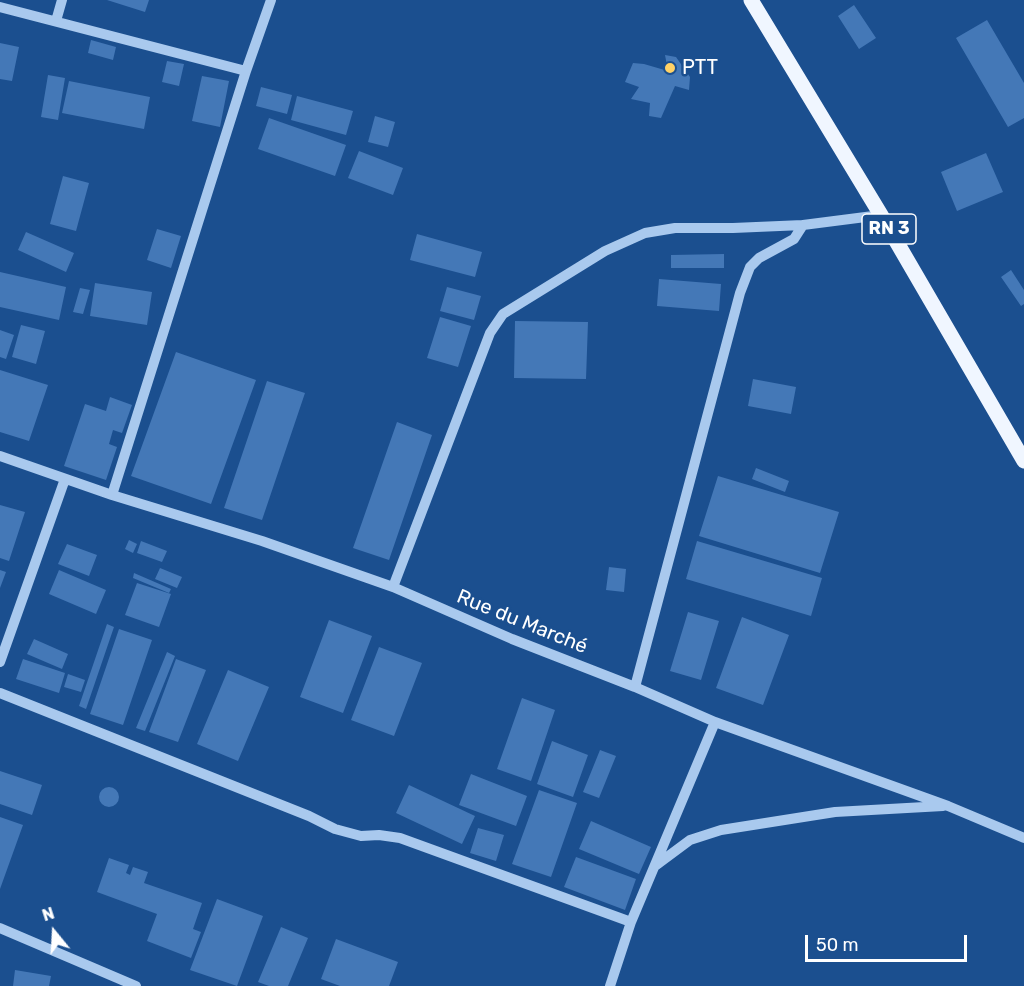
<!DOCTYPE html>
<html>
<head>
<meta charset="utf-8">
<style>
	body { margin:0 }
	#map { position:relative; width:1024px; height:986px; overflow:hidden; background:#1b4f8f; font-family:Rubik,sans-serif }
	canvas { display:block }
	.north { position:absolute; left:24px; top:902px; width:60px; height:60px; -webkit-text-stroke:4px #1b4f8f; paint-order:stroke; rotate:342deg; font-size:16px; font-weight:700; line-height:24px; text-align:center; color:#fff }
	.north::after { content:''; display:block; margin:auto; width:21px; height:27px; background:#fff; clip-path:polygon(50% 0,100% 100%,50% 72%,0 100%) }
	.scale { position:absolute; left:805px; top:935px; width:162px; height:27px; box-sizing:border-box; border:3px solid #fff; border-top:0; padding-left:8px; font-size:18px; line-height:21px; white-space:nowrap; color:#fff; -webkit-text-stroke:4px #1b4f8f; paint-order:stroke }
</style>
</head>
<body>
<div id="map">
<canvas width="1024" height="986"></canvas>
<div class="north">N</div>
<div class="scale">50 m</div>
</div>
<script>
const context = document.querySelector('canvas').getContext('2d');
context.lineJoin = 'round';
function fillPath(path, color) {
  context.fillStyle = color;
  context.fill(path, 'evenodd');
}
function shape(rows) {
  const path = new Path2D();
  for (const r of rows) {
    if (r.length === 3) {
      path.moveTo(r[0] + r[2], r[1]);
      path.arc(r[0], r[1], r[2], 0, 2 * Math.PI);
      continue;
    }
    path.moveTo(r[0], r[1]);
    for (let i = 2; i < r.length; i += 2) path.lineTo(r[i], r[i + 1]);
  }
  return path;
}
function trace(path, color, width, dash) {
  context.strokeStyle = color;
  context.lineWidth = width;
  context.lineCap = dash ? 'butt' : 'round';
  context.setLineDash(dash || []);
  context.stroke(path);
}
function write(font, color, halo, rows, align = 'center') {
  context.font = font + ' Rubik,sans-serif';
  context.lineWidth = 5;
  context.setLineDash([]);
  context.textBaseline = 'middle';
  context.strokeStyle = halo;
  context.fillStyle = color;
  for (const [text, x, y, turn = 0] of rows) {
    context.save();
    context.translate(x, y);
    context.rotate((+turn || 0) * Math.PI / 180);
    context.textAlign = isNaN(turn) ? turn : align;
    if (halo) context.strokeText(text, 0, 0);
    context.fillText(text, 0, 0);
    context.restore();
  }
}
fillPath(shape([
	[107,0,149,0,145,12],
	[854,5,876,38,859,49,838,16],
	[987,20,1024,83,1024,118,1008,127,956,38],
	[91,40,116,47,113,60,88,53],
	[0,43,19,47,12,81,0,79],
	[665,55,676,57,690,77,689,90,675,86,661,118,649,116,650,103,631,99,639,87,625,82,633,63,644,64,668,71],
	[167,61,184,64,179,86,162,82],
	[48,75,65,78,58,120,41,117],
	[202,76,229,81,220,127,192,121],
	[69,81,150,97,144,129,62,113],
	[261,87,292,95,287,114,256,106],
	[297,96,353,111,346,135,291,120],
	[375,116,395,122,388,147,368,142],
	[269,118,346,145,335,176,258,149],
	[359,151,403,168,393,195,348,178],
	[986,153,1003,192,957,211,941,172],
	[63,176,89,183,76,231,50,224],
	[157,229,181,236,171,268,147,260],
	[26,232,74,253,66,272,18,250],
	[417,234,482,252,475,277,410,260],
	[724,254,724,268,671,268,671,255],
	[1011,270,1024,290,1024,304,1021,306,1001,277],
	[0,272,66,287,59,320,0,307],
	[659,279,721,284,719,311,657,306],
	[95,283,152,292,147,325,90,316],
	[447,287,481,296,474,320,440,311],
	[80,288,90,290,83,314,73,312],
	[440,317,471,326,458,367,427,358],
	[515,321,588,322,586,379,514,378],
	[21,325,45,331,36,364,12,357],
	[0,330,14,335,6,359,0,357],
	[176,352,256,380,211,504,131,476],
	[0,370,48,385,29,441,0,432],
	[753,379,796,387,791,414,748,406],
	[267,381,305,393,262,520,224,508],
	[110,397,132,405,122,433,113,430,109,444,117,447,106,480,64,466,85,404,106,411],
	[397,422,432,435,389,560,353,548],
	[756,468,789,481,785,492,752,479],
	[718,476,839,512,820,573,699,536],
	[0,505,25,512,9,561,0,558],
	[129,540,137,544,133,553,125,549],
	[141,541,167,551,162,562,137,553],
	[697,541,822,578,811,616,686,579],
	[67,544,97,555,89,576,58,564],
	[609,567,626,569,624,592,606,590],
	[160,568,182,577,177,588,155,579],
	[0,570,6,572,0,588],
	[59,570,106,590,96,614,49,594],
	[134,573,171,589,169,593,133,578],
	[137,583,171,594,159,627,125,615],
	[688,612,719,621,701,680,670,671],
	[742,617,789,635,763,705,716,688],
	[329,620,372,636,343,713,300,697],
	[107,624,114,627,86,709,79,706],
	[119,629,152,640,123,725,90,714],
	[34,639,68,654,62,669,27,654],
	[379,647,422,663,394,736,351,720],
	[167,652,175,656,145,731,136,728],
	[23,659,65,673,59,693,16,679],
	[176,659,206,670,178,742,149,732],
	[228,670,269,687,238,761,197,744],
	[68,674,85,680,81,692,64,687],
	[522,698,555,710,531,781,497,769],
	[552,741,588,755,573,797,537,784],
	[600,750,616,756,599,798,583,792],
	[0,771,42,785,32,815,0,804],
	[471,774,527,796,516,826,459,805],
	[409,785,475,816,462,844,396,813],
	[109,797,10],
	[539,790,577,803,551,877,512,864],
	[0,817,23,825,0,889],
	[591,821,651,847,639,874,579,849],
	[478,828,504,835,496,861,470,853],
	[576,857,636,879,625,910,564,887],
	[109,858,129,865,126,873,130,875,133,867,148,872,144,883,202,903,193,929,201,932,191,958,147,941,157,914,97,892],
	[217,899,263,916,237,986,190,970],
	[281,927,308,938,288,986,269,986,258,982],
	[336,939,398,962,389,986,340,986,321,979],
	[15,970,51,976,49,986,13,986]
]), '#4478b7');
trace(shape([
	[0,7,246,71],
	[56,21,62,0],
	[0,456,112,495,262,541,393,587,512,639,635,687,715,722,948,806,1024,838],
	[112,495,246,71,271,0],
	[393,587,490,333,503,314,605,251,645,233,675,228,733,228,803,225,881,215],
	[0,662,65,479],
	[635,687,740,293,750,267,759,258,794,239,803,225],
	[0,693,309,816,335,829,361,836,379,835,400,838,631,922],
	[655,866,690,840,721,830,835,812,943,806],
	[0,928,136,986],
	[610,986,631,922,715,722]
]), '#a9c9ee', 10);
trace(shape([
	[751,0,881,215,1024,461]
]), '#f0f6ff', 15);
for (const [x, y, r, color] of [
	[670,68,6,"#ffd166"]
]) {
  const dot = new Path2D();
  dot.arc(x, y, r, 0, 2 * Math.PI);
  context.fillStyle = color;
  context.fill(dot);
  trace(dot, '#1b4f8f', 2);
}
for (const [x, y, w] of [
	[889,229,54]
]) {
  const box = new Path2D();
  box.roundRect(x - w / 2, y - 15, w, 30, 4.5);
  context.fillStyle = '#1b4f8f';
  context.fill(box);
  trace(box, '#fff', 1.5);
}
write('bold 18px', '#fff', null, [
	["RN 3",889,229]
]);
write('20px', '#fff', '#1b4f8f', [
	["PTT",682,68]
], 'left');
write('20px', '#fff', '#1b4f8f', [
	["Rue du Marché",522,622,22]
]);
</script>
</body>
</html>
